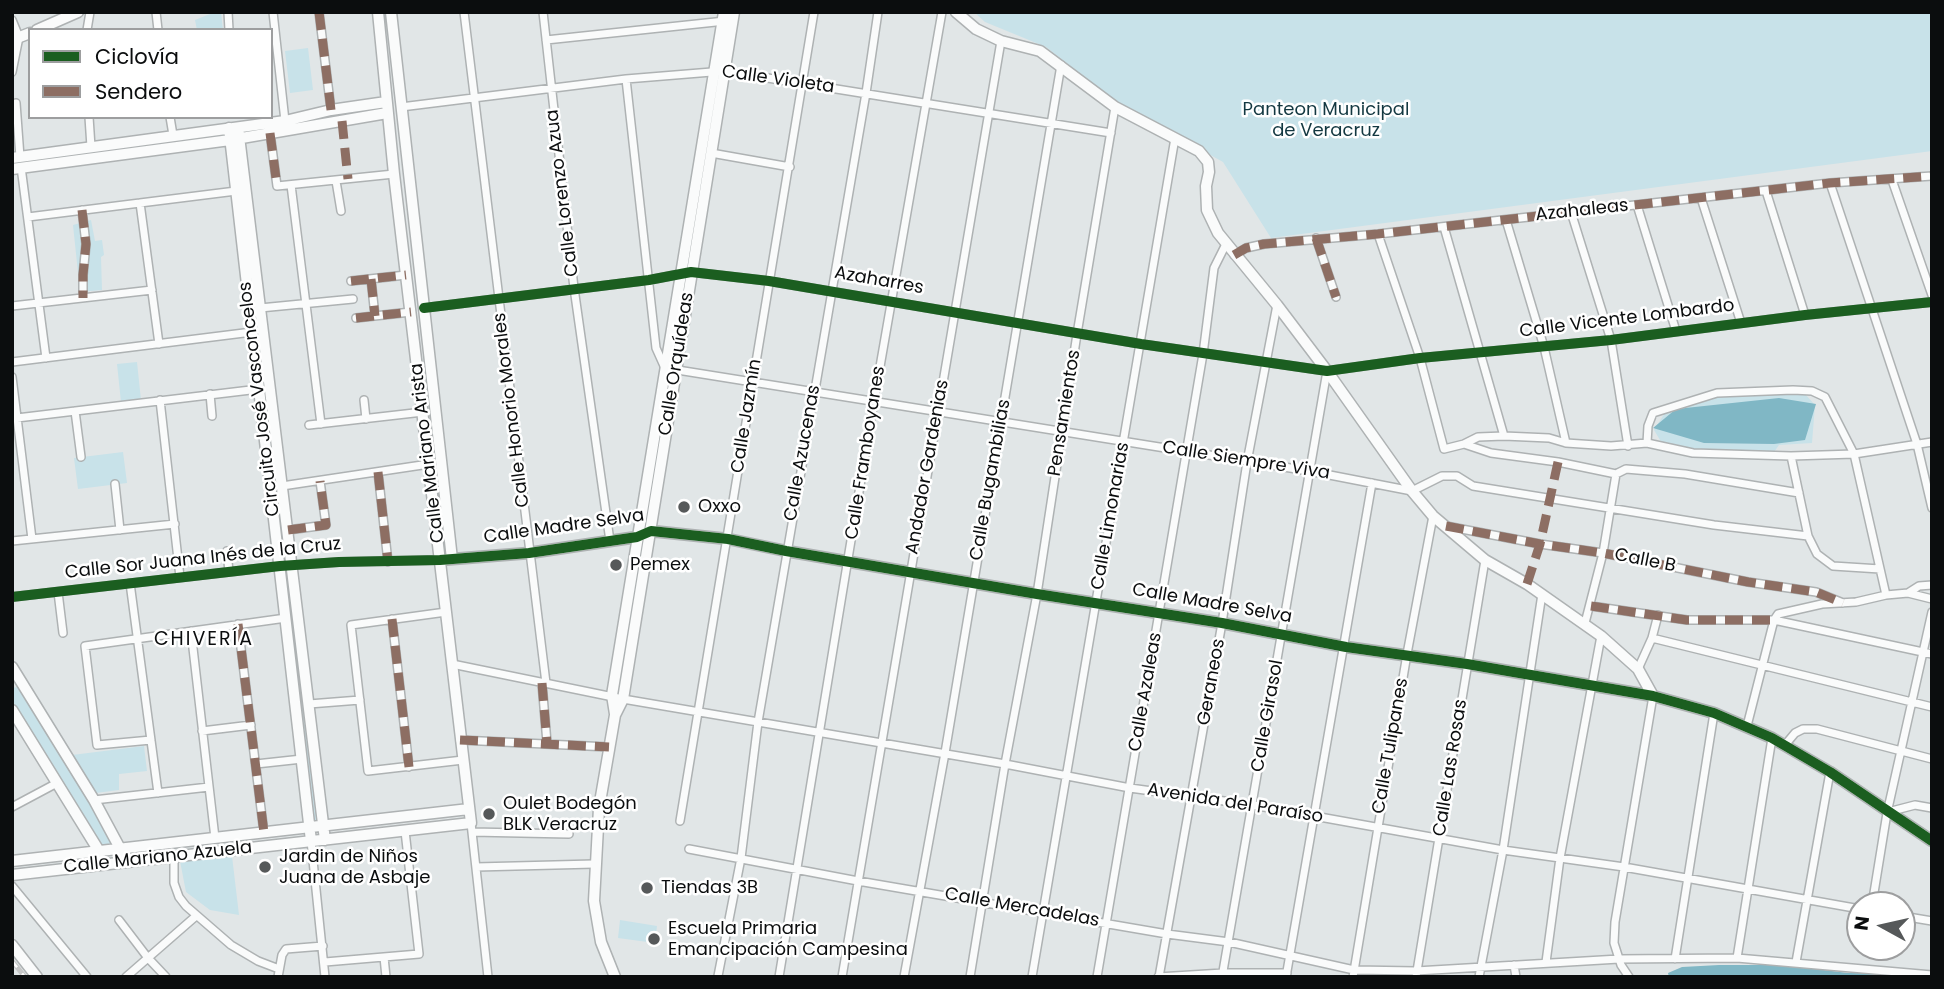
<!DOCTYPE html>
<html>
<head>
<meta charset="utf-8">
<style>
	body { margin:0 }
	#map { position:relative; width:1944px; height:989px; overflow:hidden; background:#e1e6e7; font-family:Poppins,sans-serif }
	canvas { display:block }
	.frame { position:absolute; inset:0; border:14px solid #0b0d0e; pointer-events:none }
	.legend { position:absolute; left:28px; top:28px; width:245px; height:91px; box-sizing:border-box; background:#fff; border:2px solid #9d9e9f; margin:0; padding:9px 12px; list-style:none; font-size:21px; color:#0b0d0e }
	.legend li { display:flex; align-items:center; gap:14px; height:35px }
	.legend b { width:35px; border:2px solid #9d9e9f }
	.north { position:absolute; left:1846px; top:891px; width:70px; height:70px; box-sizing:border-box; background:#fff; border:2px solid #9d9e9f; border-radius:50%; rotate:278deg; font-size:19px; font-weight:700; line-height:28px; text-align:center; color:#0b0d0e }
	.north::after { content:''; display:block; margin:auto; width:24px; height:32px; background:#56595a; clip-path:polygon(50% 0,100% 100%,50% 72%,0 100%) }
</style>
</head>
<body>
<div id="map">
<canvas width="1944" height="989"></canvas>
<div class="frame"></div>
<ul class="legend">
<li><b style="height:9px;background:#1b5e20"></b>Ciclovía</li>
<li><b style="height:9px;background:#8d6e63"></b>Sendero</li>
</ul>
<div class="north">N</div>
</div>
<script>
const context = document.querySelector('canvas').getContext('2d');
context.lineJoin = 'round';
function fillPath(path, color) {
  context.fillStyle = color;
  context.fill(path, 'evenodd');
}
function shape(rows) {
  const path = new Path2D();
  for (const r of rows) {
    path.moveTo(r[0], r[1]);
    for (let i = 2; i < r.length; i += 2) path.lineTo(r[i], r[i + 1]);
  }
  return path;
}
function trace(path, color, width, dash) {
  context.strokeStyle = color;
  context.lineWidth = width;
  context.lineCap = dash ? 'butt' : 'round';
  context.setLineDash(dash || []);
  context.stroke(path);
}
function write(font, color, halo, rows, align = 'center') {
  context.font = font + ' Poppins,sans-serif';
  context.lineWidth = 5;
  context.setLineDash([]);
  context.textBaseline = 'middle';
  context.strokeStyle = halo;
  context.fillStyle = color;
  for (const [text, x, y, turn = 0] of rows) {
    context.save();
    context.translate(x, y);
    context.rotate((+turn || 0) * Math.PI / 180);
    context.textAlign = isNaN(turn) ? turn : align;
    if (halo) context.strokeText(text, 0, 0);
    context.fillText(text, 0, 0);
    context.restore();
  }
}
fillPath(shape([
	[215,12,221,12,223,30,197,30,195,20],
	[974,12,1932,12,1932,151,1271,238,1223,162,1120,105,1046,47,985,22],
	[308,48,313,90,290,93,285,51],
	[232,144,237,144,288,557,283,558],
	[91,220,95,241,102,240,104,255,101,257,102,290,80,292,73,225],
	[137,362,141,400,121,402,117,364],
	[1795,391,1805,394,1815,405,1812,443,1779,445,1772,455,1666,450,1654,430,1668,408,1690,398],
	[123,452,127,483,78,489,74,458],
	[290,571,320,823,313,824,283,572],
	[18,687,23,690,113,840,111,846,105,847,99,842,12,700,12,688],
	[144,746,147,771,119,774,119,790,96,793,72,755],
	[232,856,239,915,210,910,186,892,180,861],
	[620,920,657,926,655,943,618,938]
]), '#c8e2e9');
fillPath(shape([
	[1779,398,1816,404,1805,440,1774,444,1704,443,1653,428,1676,409],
	[1719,965,1784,965,1848,973,1932,974,1932,977,1669,977,1668,973,1682,967]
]), '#80b7c5');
const street = shape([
	[156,12,158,30],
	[228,12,229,30],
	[273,12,285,121],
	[319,12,331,110],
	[464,12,546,683],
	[543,12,574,288,610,541],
	[12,20,19,37,12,72],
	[87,30,90,12],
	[546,40,725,21],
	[626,79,656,348,665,368,1309,471,1412,491,1442,476,1457,476,1473,486,1714,525,1808,536],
	[16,103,20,157],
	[401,107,626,79,724,71,1111,133],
	[89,117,91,147],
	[170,117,173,135],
	[270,133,277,186,394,174],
	[711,153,790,167],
	[21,167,46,358],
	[1892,180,1932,295],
	[336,181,341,211],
	[1830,183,1917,444,1932,508],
	[291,185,321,424],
	[1766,191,1805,315],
	[1701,198,1741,323],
	[140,203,159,344],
	[1637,205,1676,331],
	[82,210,86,244,83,275,83,298],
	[1571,212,1611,340,1628,446],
	[28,217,236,191],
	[1506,220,1544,347,1566,443],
	[1444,227,1504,436],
	[1378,234,1420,358,1444,449,1464,444,1491,453,1558,462,1616,474],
	[1316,238,1336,297],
	[1234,255,1246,248,1264,244,1378,234,1830,183,1932,176],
	[371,279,375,316],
	[351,281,406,275],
	[12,306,152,290],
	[260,308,353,299],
	[424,308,649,280,691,272,769,281,1141,344,1327,371,1420,358,1611,340,1805,315,1932,302],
	[356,318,411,312],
	[12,362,252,332],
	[12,377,32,539],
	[210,394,212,416],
	[160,400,180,577],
	[364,400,366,419],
	[75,411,81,457],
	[17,418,259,389],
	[309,425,423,412],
	[1647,443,1648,426,1653,413,1717,393,1793,390,1812,391,1825,397,1854,454,1886,595],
	[1464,444,1478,437,1504,436,1549,438,1566,443,1611,446,1647,443,1693,453,1791,456,1854,454,1932,442],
	[1791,456,1808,536,1817,554,1833,566,1880,569],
	[378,472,388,562],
	[1616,474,1626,469,1685,474,1799,493],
	[115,484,120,530],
	[282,486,429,464],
	[1446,526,1540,544,1603,553,1748,582,1816,592,1843,603],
	[288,530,326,525,320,481],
	[12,541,175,524],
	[227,551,229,572],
	[130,583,158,793],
	[58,592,63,633],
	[1908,593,1919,586,1932,585],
	[12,597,280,566,339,562,440,560],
	[1591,606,1687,620,1774,620,1932,654],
	[446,612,351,625,368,771,463,760],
	[392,619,409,767],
	[1585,623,1603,553,1616,474],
	[238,624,264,833],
	[191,631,215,838],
	[1652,638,1932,707],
	[452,664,623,699,1005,764,1130,788,1253,805,1503,850,1624,867,1860,909],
	[1638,669,1652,638,1658,615],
	[542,683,547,743],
	[309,704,360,700],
	[1747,726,1774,620,1778,614,1822,604,1856,602,1886,595,1908,593,1932,599],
	[202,731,251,725],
	[151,740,97,745,85,646,286,618],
	[460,740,609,747],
	[1785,745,1795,733,1803,729,1817,729,1932,759],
	[256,764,302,759],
	[94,800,209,787],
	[12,807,57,783],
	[1888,812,1915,805,1932,808],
	[680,821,814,12],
	[471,823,488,977],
	[472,832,569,834],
	[311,841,325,977],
	[689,849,858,881,1167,934,1229,942,1354,970,1416,971,1619,959,1737,958,1932,975],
	[174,856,174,883,179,897,186,906,231,945,258,961,279,969],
	[476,867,594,864],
	[12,886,87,977],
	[1872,905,1887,813,1932,612],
	[1902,916,1932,921],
	[119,920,148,958,166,977],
	[384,957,386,977],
	[1737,958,1772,738],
	[1675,959,1714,713],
	[325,962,419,954,405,831],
	[1546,962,1560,858,1601,636],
	[1796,962,1830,772],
	[1514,965,1516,977],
	[718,976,741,858,758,722,866,93,878,12],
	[126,977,196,916],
	[278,977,282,955,286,949,323,946],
	[779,977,874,401,942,12],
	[842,977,1001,41],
	[904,977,945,753,1061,65],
	[970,977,1005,764,1037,594,1077,334,1115,107],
	[1032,977,1175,138],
	[1097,977,1203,354,1214,268,1226,244],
	[1158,977,1223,973,1287,973],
	[1159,977,1222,623,1247,462,1277,305],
	[1222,977,1327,371],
	[1286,977,1372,483],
	[1353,977,1407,654,1433,516],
	[1416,977,1485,560],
	[1479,977,1503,850,1542,594],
	[1629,977,1621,965,1614,943,1615,922,1653,696]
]);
const secondary = shape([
	[391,12,452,559],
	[956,12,976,29,1001,41,1040,51,1115,107,1199,151,1208,162,1209,172,1206,186,1207,210,1218,233,1277,305,1327,371,1412,491,1433,516,1485,560,1527,584,1601,636,1638,669,1653,696],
	[37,30,78,12],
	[12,40,30,33],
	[229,128,311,841],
	[238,128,325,840],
	[12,158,285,121,331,110,386,102],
	[12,169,230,140,387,113],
	[440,560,529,553,637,537,651,531,728,539,786,551,1037,594,1222,623,1346,647,1467,664,1653,696,1714,713,1772,738,1830,772,1932,841],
	[12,667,94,800,123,854],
	[12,710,99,851,100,857],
	[615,714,612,695,724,12],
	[12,861,469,809],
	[12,875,471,823,394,174,378,12],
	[12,945,37,977],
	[615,977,601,942,594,901,599,808,615,715,623,699,734,12]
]);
trace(street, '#aeb2b3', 10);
trace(secondary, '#aeb2b3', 13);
trace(street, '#fafbfb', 7);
trace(secondary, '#fafbfb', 10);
const rail = shape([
	[12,961,25,977]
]);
trace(rail, '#c5c6c6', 5);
trace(rail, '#fff', 2.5, [8]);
trace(shape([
	[319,12,331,110],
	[342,121,348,179],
	[270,133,277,186],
	[82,210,86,244,83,275,83,298],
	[1316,238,1336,297],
	[1234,255,1246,248,1264,244,1378,234,1830,183,1932,176],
	[371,279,375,316],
	[351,281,406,275],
	[356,318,411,312],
	[378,472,388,562],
	[1446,526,1540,544,1603,553,1748,582,1816,592,1843,603],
	[288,530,326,525,320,481],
	[1527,584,1540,544,1558,462],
	[1591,606,1687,620,1774,620],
	[392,619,409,767],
	[238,624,264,833],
	[542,683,547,743],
	[460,740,609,747]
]), '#8d6e63', 9, [18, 9]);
trace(shape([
	[424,308,649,280,691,272,769,281,1141,344,1327,371,1420,358,1611,340,1805,315,1932,302],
	[12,597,280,566,339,562,440,560,529,553,637,537,651,531,728,539,786,551,1037,594,1222,623,1346,647,1467,664,1653,696,1714,713,1772,738,1830,772,1932,841]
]), '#1b5e20', 10);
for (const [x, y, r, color] of [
	[684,507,7,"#56595a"],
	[616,565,7,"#56595a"],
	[489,814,7,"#56595a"],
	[265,867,7,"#56595a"],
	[647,888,7,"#56595a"],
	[654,939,7,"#56595a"]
]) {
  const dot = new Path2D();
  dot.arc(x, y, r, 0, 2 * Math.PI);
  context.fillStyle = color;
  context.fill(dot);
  trace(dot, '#fff', 2.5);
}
write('18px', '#0b0d0e', '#fff', [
	["Calle Violeta",778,80,8],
	["Calle Lorenzo Azua",563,193,-97],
	["Azahaleas",1582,211,-6],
	["Azaharres",879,281,10],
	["Calle Vicente Lombardo",1627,319,-7],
	["Calle Orquídeas",677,364,-81],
	["Circuito José Vasconcelos",260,399,-97],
	["Calle Honorio Morales",512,410,-97],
	["Pensamientos",1065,413,-81],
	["Calle Jazmín",747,416,-81],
	["Calle Mariano Arista",428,453,-97],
	["Calle Azucenas",803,453,-80],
	["Calle Framboyanes",866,453,-81],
	["Calle Siempre Viva",1246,461,9],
	["Andador Gardenias",928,467,-80],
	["Calle Bugambilias",991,480,-80],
	["Calle Limonarias",1111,516,-80],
	["Calle Madre Selva",564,527,-8],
	["Calle Sor Juana Inés de la Cruz",203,559,-6],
	["Calle B",1645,561,11],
	["Calle Madre Selva",1212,604,10],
	["Geraneos",1212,682,-80],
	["Calle Azaleas",1146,692,-80],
	["Calle Girasol",1268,716,-80],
	["Calle Tulipanes",1391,746,-80],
	["Calle Las Rosas",1451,768,-81],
	["Avenida del Paraíso",1235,804,9],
	["Calle Mariano Azuela",158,858,-6],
	["Calle Mercadelas",1022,908,10]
]);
write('18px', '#133841', '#fff', [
	["Panteon Municipal",1326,110],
	["de Veracruz",1326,131]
]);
write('18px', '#0b0d0e', '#fff', [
	["Oxxo",698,507],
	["Pemex",630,565],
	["Oulet Bodegón",503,804],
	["BLK Veracruz",503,825],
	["Jardin de Niños",279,857],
	["Juana de Asbaje",279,878],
	["Tiendas 3B",661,888],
	["Escuela Primaria",668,929],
	["Emancipación Campesina",668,950]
], 'left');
context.letterSpacing = '2px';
write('19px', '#0b0d0e', '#fff', [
	["CHIVERÍA",204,640]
]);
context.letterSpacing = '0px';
</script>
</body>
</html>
